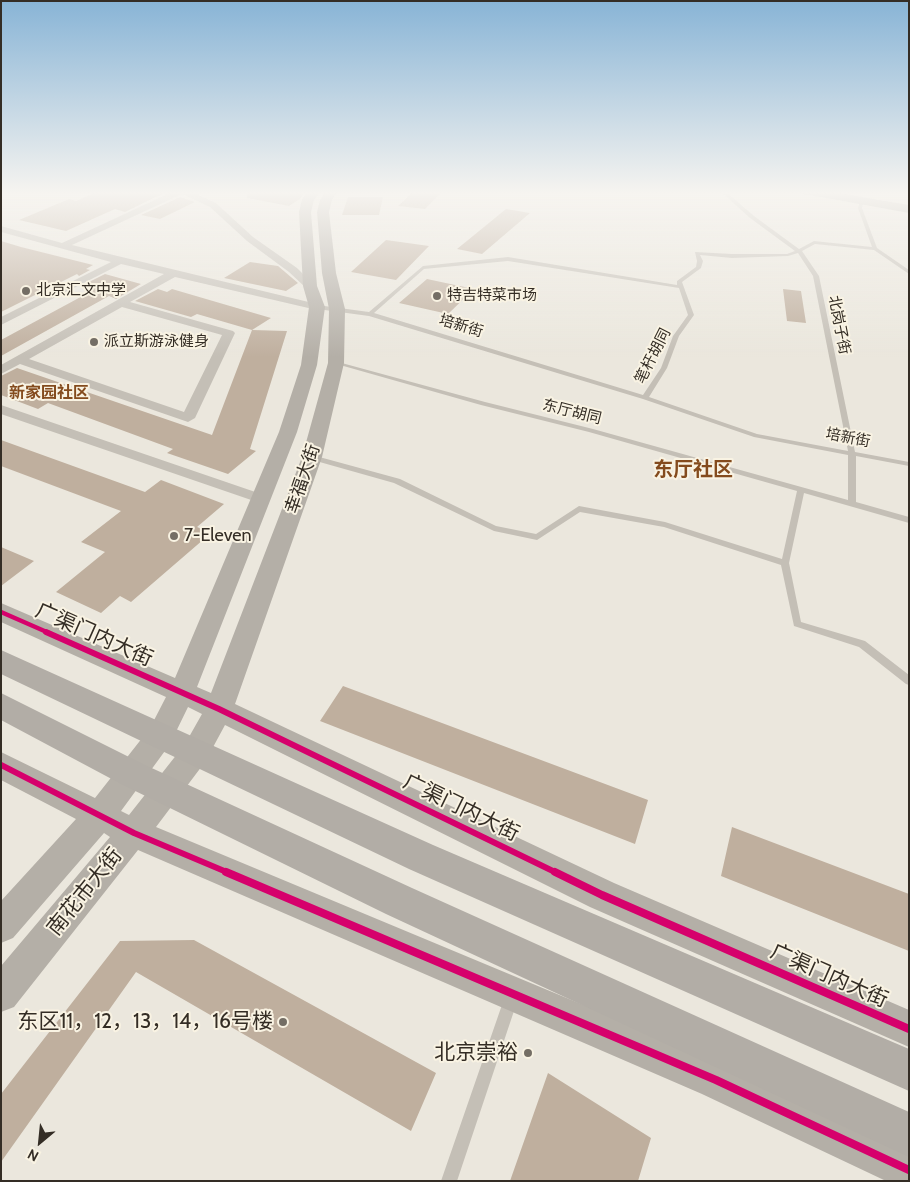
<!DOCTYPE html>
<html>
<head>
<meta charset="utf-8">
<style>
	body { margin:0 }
	#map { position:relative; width:910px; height:1182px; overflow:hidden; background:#ebe7dd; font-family:Cabin,sans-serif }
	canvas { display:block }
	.frame { position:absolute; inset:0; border:2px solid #342d25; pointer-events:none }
	.north { position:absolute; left:15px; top:1117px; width:50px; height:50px; -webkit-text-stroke:4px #f9f3e3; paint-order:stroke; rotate:208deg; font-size:14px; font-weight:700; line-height:20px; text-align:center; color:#342d25 }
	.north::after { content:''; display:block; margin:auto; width:18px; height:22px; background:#342d25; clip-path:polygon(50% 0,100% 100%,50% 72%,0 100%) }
</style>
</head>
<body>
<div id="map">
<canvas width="910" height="1182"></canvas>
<div class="frame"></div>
<div class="north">N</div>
</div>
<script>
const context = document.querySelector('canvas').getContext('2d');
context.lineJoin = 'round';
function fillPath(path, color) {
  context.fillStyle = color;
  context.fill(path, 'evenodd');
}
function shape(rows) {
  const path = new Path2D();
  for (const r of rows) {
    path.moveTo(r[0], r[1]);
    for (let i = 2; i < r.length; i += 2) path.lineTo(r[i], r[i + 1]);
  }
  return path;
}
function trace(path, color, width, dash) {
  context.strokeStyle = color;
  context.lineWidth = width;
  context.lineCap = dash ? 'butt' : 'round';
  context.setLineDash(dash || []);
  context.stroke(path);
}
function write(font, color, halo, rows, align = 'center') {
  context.font = font + ' Cabin,"Noto Sans SC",sans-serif';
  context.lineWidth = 4;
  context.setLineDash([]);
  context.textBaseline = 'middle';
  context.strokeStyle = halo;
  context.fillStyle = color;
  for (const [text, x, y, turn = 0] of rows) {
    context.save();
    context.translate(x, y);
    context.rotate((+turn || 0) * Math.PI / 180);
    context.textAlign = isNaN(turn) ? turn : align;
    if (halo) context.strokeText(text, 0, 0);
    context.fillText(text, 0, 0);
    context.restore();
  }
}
fillPath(shape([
	[99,191,164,193,125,212,115,209,66,231,19,220,69,199,76,201],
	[247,191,306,191,300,199,289,206,247,198],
	[414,191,443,191,425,209,398,206],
	[180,197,195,202,160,219,141,215],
	[348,197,383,197,379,215,342,215],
	[506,209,530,213,482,254,457,249],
	[386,240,429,246,396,280,351,272],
	[1,241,21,247,93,265,86,269,90,270,79,276,77,274,1,312],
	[250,262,278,266,298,283,286,291,224,278],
	[105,274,141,284,116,299,109,296,1,356,1,340,88,293,83,285],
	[427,279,474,289,448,314,399,303],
	[158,289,167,292,172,289,271,318,252,330,197,314,191,317,135,301],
	[783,289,801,291,806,323,787,321],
	[252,330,287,331,250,449,256,451,228,474,167,453,173,449,48,403,38,409,1,395,1,376,17,368,212,435],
	[1,440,145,492,161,480,224,504,197,527,211,533,131,602,120,596,101,613,56,592,105,552,81,542,121,511,1,466],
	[1,547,34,561,1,586],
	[343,686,648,800,635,844,320,721],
	[732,827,909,894,909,951,721,876],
	[194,940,436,1073,411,1131,136,972,1,1162,1,1094,120,941],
	[548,1073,651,1138,638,1181,510,1181]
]), '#bfaf9e');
fillPath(shape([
	[720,191,725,191,754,216,799,249,814,241,872,247,858,208,860,201,864,201,862,208,877,248,909,270,909,274,874,250,815,244,802,251,819,276,855,452,909,462,909,466,856,456,856,502,909,517,909,523,804,493,789,563,801,622,865,641,909,675,909,685,906,684,859,647,794,626,781,565,664,527,580,512,537,540,494,531,394,483,309,459,308,457,312,455,400,479,496,526,536,534,579,506,665,522,782,559,797,491,589,432,481,405,333,363,338,362,485,402,593,429,848,500,848,455,754,437,643,399,369,316,317,309,314,307,317,305,369,312,423,266,508,257,677,285,677,281,696,267,697,261,695,252,732,254,787,254,795,251,750,218,720,191],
	[798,253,813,276,848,451,757,434,649,397,667,368,679,336,694,315,682,282,701,268,703,261,700,255,732,258,788,256,798,253],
	[508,261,679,288,688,315,673,336,661,368,643,395,374,313,424,269,508,261],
	[511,992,516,994,518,999,457,1181,441,1181,504,999,506,994,511,992]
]), '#c4bfb6');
fillPath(shape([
	[174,191,190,191,216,203,253,237,297,268,315,286,310,289,306,288,289,272,247,241,210,207,182,194,72,245,321,305,321,309,317,310,175,277,130,302,233,331,235,333,195,418,188,422,20,364,1,374,1,365,164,274,121,264,1,325,1,317,111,262,1,232,1,226,62,243,174,191],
	[122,307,222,335,184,412,29,359,122,307],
	[1,405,267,496,270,499,267,502,257,502,1,414,1,405]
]), '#c4bfb6');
fillPath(shape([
	[309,191,321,191,314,200,311,212,317,286,325,307,317,365,297,432,197,687,211,693,302,457,328,363,329,309,322,273,317,212,320,200,326,191,337,191,332,200,329,212,336,273,345,309,344,363,322,457,235,704,614,883,909,1010,909,1047,590,907,225,725,205,762,156,827,730,1066,909,1149,909,1181,886,1181,702,1094,138,850,14,1007,1,1012,1,966,110,837,104,833,13,938,1,943,1,901,76,819,1,780,1,752,95,798,150,728,166,697,1,622,1,603,175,678,279,432,301,365,309,307,303,286,299,212,302,199,309,191],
	[188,707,202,714,185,744,129,815,121,811,170,744,188,707],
	[799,191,827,191,909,205,909,213,804,194,799,191]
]), '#b4afa7');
fillPath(shape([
	[1,650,433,845,909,1049,909,1091,409,869,1,674,1,650],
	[1,693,143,764,412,888,909,1112,909,1157,386,914,121,784,1,720,1,693]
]), '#b2ada6');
trace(shape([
	[1,612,49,633]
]), '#d6006c', 4.5);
trace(shape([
	[46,632,219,709,557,873],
	[1,765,134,833,229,873]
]), '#d6006c', 6);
trace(shape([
	[226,872,716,1080,909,1170],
	[555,872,602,895,909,1029]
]), '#d6006c', 8);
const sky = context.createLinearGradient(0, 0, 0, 357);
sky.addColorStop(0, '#88b4d6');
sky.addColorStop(0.54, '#f6f4f0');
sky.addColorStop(1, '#f6f4f000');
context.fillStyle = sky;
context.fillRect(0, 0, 910, 357);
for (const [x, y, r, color] of [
	[26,291,5,"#746e65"],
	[437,296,5,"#746e65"],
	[94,342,5,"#746e65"],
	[174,536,5,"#746e65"],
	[283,1022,5,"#746e65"],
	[528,1053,5,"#746e65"]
]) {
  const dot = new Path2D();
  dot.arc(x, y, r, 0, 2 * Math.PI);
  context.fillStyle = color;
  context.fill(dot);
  trace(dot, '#f9f3e3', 2);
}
write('15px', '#342d25', '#f9f3e3', [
	["北京汇文中学",36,291],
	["特吉特菜市场",447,296],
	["派立斯游泳健身",104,342]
], 'left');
write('15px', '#342d25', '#f9f3e3', [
	["北岗子街",839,325,79],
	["培新街",461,326,17],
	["笔杆胡同",653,356,-63],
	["东厅胡同",572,412,14],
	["培新街",848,438,11]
]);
write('bold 16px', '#844b1d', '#f9f3e3', [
	["新家园社区",49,393]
]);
write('18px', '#342d25', '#f9f3e3', [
	["幸福大街",303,479,-71]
]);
write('18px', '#342d25', '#f9f3e3', [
	["7-Eleven",184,536]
], 'left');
write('bold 20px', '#844b1d', '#f9f3e3', [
	["东厅社区",693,470]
]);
write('21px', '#342d25', '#f9f3e3', [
	["广渠门内大街",94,635,24],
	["广渠门内大街",461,808,26],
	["南花市大街",85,892,-51],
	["广渠门内大街",829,976,24]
]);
write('21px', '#342d25', '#f9f3e3', [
	["东区11，12，13，14，16号楼",273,1022],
	["北京崇裕",518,1053]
], 'right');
</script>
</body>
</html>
